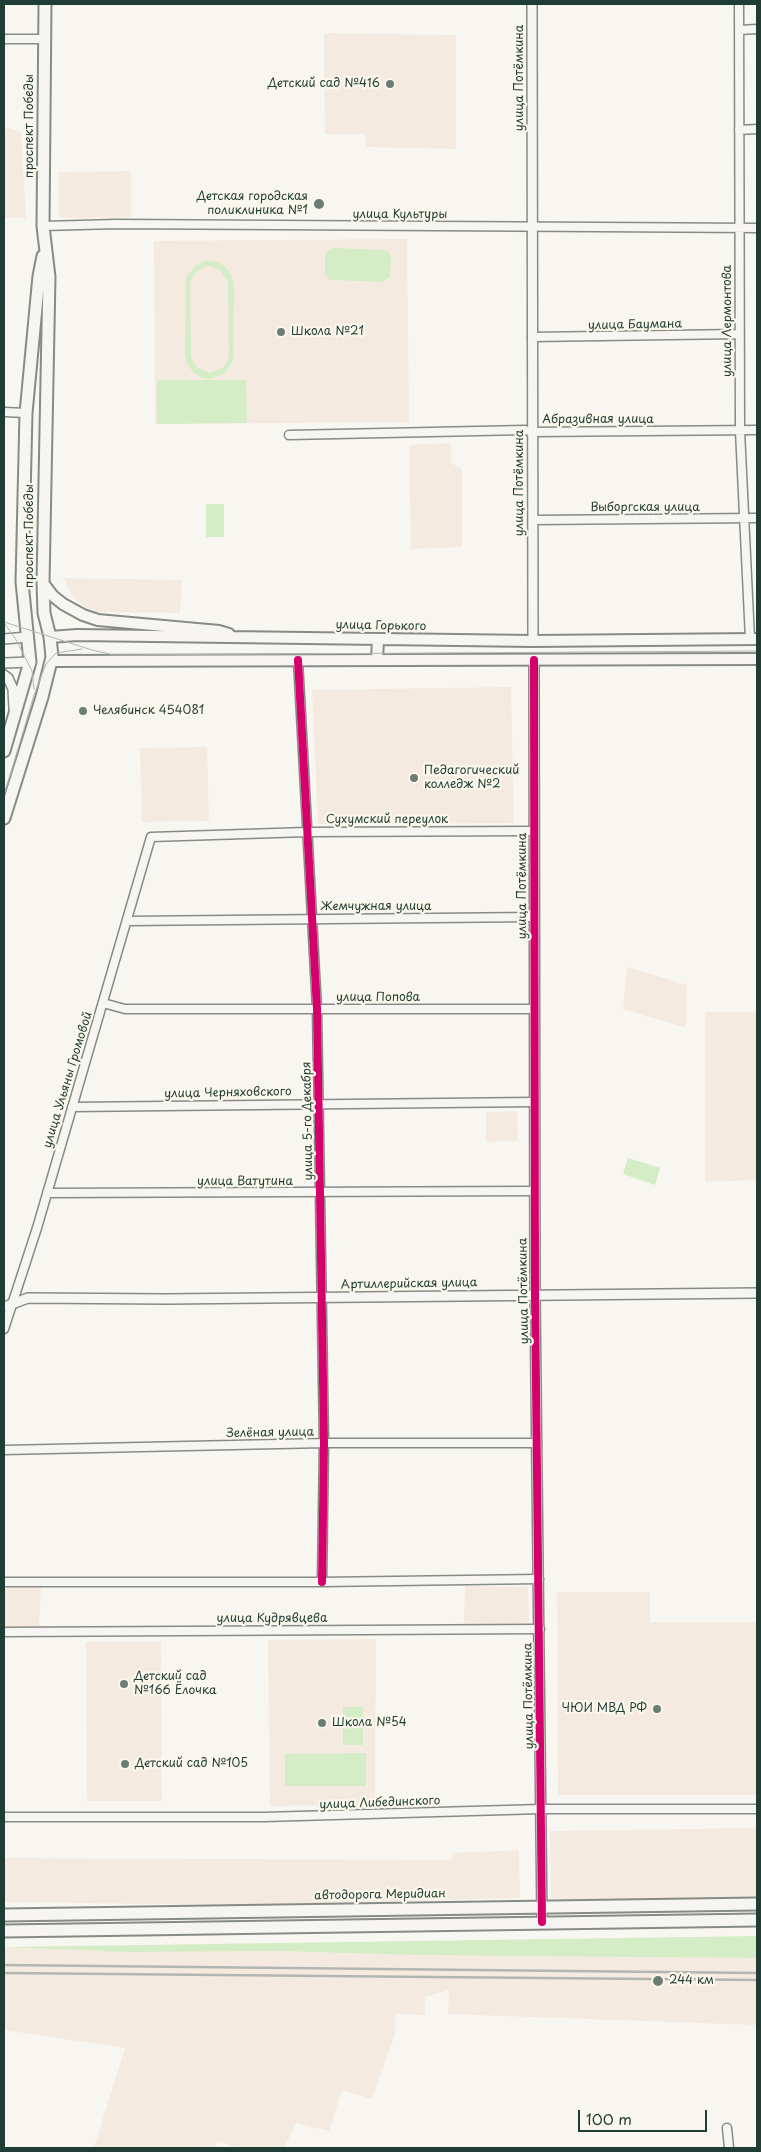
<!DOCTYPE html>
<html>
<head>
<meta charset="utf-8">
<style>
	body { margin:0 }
	#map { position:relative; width:761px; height:2152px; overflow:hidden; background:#f8f6f0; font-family:"Playpen Sans",sans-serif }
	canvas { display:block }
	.frame { position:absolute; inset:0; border:5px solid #1f3d34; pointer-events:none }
	.scale { position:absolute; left:578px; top:2110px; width:129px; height:22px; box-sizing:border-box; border:2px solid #1f3d34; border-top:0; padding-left:6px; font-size:15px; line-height:18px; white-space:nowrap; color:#1f3d34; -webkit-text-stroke:4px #fbf7ec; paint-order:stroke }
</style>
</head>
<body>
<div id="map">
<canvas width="761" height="2152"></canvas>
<div class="frame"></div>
<div class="scale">100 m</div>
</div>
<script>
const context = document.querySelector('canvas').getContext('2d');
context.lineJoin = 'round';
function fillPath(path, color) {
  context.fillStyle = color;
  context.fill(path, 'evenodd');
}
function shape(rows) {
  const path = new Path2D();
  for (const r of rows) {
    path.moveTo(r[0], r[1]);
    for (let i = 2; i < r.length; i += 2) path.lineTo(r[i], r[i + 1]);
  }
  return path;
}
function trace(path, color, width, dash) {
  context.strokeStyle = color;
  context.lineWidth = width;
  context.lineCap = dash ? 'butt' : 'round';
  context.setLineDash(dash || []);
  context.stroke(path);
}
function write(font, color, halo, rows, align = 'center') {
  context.font = font + ' "Playpen Sans",sans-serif';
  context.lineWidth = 4.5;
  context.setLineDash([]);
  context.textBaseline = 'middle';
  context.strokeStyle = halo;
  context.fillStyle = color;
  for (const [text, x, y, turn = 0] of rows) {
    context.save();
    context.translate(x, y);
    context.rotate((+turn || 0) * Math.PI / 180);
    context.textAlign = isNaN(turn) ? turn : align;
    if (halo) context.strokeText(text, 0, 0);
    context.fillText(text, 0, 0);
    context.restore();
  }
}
fillPath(shape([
	[324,33,456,35,456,149,366,147,365,134,325,134],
	[9,128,21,132,26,218,4,218,4,129],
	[131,171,131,217,59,218,59,172],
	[407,239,409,422,155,424,154,241],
	[451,443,451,463,462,469,462,547,411,549,409,445],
	[63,578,182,580,180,613,98,612,85,607,73,597],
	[511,687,514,823,318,824,312,690],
	[207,747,209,821,142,822,140,748],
	[627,967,687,985,686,1028,623,1009],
	[705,1012,757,1012,757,1180,705,1182],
	[517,1111,518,1141,486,1142,486,1112],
	[465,1586,528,1587,529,1624,464,1624],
	[4,1587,41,1587,39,1627,4,1627],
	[557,1592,650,1592,650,1622,757,1622,757,1795,558,1795],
	[376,1639,375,1805,270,1806,268,1640],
	[86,1642,161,1642,162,1801,87,1801],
	[757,1828,757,1899,551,1899,550,1831],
	[519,1850,520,1898,242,1905,4,1902,4,1858,452,1860,453,1853],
	[4,1947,757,1958,757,2025,448,2014,449,1990,425,1997,425,2015,395,2014,395,2034,372,2099,342,2090,329,2131,296,2123,284,2148,239,2148,217,2141,215,2148,94,2148,125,2048,4,2030]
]), '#f5eae0');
fillPath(shape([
	[334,248,387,250,391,256,390,277,383,282,330,280,325,275,325,256,327,251],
	[205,261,217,262,224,265,231,274,234,285,233,361,224,374,210,379,202,378,193,372,186,362,185,355,186,278,195,266],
	[210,266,221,271,228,281,229,352,228,359,224,367,210,373,196,367,191,357,190,286,191,280,196,272,204,267],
	[157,380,246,380,247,423,157,424],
	[206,504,224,504,224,537,206,537],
	[628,1158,660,1168,655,1185,623,1174],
	[343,1707,363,1707,363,1745,343,1745],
	[366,1753,366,1786,285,1786,285,1754],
	[757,1936,757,1958,422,1955,278,1951,130,1952,4,1947]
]), '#d4edc6');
const minor = shape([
	[739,4,740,431,750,639],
	[739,30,757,29],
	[4,39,45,39],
	[739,130,757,129],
	[43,226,116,224,757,228],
	[532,337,739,334],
	[4,412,26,413],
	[289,435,525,430,532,432,757,430],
	[533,520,757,518],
	[298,660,317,1009,324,1443,322,1582],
	[127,921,534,917],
	[103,1003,125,1009,534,1009],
	[72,1107,534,1102],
	[47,1193,534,1191],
	[4,1329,37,1228,151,837,307,832,534,831],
	[4,1450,324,1443,537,1443],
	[4,1582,322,1582,539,1579],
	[4,1632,540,1629],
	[4,1817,264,1817,541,1809,757,1809],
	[727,2128,729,2148]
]);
const tertiary = shape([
	[532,4,533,641],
	[4,639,28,637],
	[534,660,535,1295,542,1922],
	[4,663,30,662],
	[4,675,8,678,13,689,14,709],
	[4,1307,28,1298,167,1299,757,1293]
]);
const secondary = shape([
	[43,583,53,596,63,604,83,615,98,620,219,631,229,634],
	[50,637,77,635,533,641,757,639],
	[377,660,378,640],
	[51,661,757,659]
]);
const primary = shape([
	[4,751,30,662,22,582,26,413,39,276,43,256],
	[4,818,42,697,52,657,50,637,44,613,43,583,49,277,43,226,45,4],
	[4,1915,757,1904],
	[4,1931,757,1920]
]);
trace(minor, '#868b86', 11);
trace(tertiary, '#868b86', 12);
trace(secondary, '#868b86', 14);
trace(primary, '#868b86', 15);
trace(minor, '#f6f5f1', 8);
trace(tertiary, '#f6f5f1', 9);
trace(secondary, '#f6f5f1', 10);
trace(primary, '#f6f5f1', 11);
trace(shape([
	[4,622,92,650,114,655,757,651],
	[4,623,15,638,32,671,34,689],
	[4,796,34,695,46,664,56,653,82,649]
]), '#b2b5b1', 1);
trace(shape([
	[4,1965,757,1973],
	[4,1973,757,1980]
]), '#b2b5b1', 2.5);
trace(shape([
	[298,660,317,1009,324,1443,322,1582],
	[534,660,535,1295,542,1922]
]), '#d6006c', 8);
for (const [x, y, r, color] of [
	[390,84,5,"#6b7e76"],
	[319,204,6,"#6b7e76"],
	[281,332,5,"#6b7e76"],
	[83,711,5,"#6b7e76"],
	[414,778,5,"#6b7e76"],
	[124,1684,5,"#6b7e76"],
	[657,1709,5,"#6b7e76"],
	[322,1723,5,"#6b7e76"],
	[125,1764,5,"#6b7e76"],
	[658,1981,6,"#6b7e76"]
]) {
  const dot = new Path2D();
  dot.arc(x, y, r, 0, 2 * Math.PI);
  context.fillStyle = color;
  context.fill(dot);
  trace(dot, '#fbf7ec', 2);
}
write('12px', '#1f3d34', '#fbf7ec', [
	["улица Потёмкина",520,78,-90],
	["проспект Победы",30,126,-90],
	["улица Культуры",400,215],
	["улица Лермонтова",728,321,-90],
	["улица Баумана",635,325,-1],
	["Абразивная улица",598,420],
	["улица Потёмкина",520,483,-90],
	["Выборгская улица",645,508],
	["проспект Победы",30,536,-90],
	["улица Горького",381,626,1],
	["Сухумский переулок",387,820],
	["улица Потёмкина",523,886,-90],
	["Жемчужная улица",376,907],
	["улица Попова",378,998],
	["улица Ульяны Громовой",68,1080,-73],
	["улица Черняховского",228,1093,-1],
	["улица 5-го Декабря",308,1121,-91],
	["улица Ватутина",245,1182],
	["Артиллерийская улица",409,1284,-1],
	["улица Потёмкина",524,1291,-91],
	["Зелёная улица",270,1433,-1],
	["улица Кудрявцева",272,1619],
	["улица Потёмкина",529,1696,-91],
	["улица Либединского",380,1803,-2],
	["автодорога Меридиан",380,1895,-1]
]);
write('12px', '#1f3d34', '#fbf7ec', [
	["Детский сад №416",380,84,"right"],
	["Детская городская",308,197,"right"],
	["поликлиника №1",308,211,"right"],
	["Школа №21",291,332],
	["Челябинск 454081",93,711],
	["Педагогический",424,771],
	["колледж №2",424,785],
	["Детский сад",134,1677],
	["№166 Ёлочка",134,1691],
	["ЧЮИ МВД РФ",647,1709,"right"],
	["Школа №54",332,1723],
	["Детский сад №105",135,1764],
	["244 км",669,1981]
], 'left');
</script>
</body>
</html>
